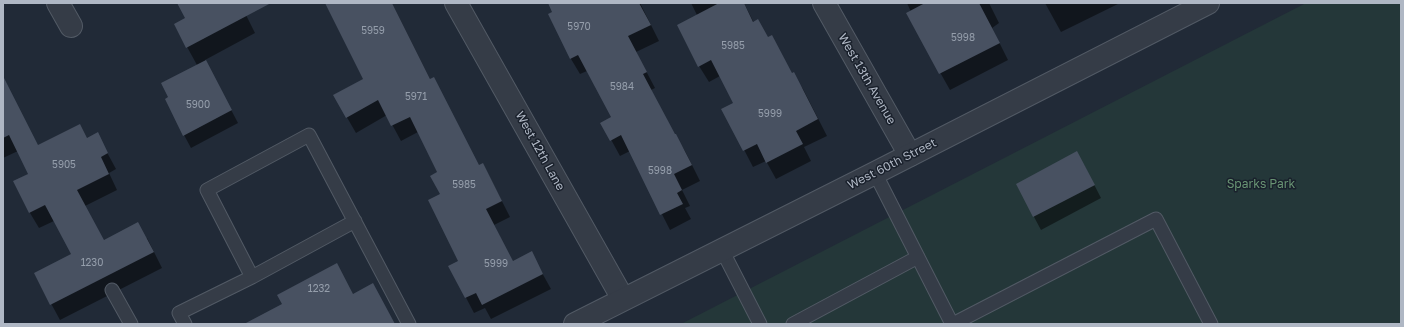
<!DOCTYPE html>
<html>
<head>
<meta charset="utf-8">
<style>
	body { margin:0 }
	#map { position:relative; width:1404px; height:327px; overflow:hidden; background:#212a37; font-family:"Golos Text",sans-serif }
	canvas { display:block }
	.frame { position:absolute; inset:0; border:4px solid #afb7c4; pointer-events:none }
</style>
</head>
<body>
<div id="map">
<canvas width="1404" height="327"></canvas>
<div class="frame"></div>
</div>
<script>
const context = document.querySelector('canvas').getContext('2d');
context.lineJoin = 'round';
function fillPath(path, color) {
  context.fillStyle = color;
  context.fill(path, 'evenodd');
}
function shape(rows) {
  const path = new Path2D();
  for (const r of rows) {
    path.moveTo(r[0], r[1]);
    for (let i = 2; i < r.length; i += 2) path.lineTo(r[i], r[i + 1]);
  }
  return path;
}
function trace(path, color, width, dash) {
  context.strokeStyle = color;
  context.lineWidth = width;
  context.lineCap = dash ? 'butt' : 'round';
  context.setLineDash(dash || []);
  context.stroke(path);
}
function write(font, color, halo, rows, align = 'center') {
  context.font = font + ' "Golos Text",sans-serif';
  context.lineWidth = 3;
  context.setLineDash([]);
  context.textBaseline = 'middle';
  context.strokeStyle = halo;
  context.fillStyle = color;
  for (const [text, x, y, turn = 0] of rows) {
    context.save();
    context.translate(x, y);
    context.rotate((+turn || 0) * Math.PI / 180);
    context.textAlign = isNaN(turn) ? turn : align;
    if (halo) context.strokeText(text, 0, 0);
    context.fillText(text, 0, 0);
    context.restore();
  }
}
fillPath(shape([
	[1306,3,1401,3,1401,324,681,324]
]), '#243739');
fillPath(shape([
	[178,3,240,3,255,33,205,60,238,123,191,148,184,135,197,65,175,25,187,18],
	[326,3,392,3,430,79,479,166,483,164,510,217,494,225,513,262,531,253,551,289,491,319,485,308,474,313,450,267,460,262,441,195,438,173,418,132,401,141,387,115,356,133,334,95,364,79],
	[549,3,640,3,659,41,636,52,655,88,651,90,675,135,685,151,700,181,682,190,690,206,685,208,691,219,670,230,630,151,620,156,602,123,612,117,587,71,580,74,571,59,549,15,554,12],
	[691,3,744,3,754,23,768,38,772,36,792,74,803,89,827,136,804,147,811,161,776,179,766,161,753,167,723,109,734,103,720,76,709,82,699,66,697,15],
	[907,3,989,3,999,23,992,28,1008,60,950,90,907,14,911,12],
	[1045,3,1120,3,1061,32],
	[3,90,38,146,87,139,97,134,116,169,109,173,117,190,85,206,104,241,147,238,162,268,60,320,35,274,72,254,54,221,39,228,30,213,15,181,29,174,18,151,3,158],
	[1084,165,1101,198,1041,230,1017,185]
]), '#0007');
fillPath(shape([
	[177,3,271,3,186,48,174,24,185,18],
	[325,3,392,3,430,79,434,77,479,165,483,163,502,201,486,209,513,261,532,251,543,274,482,305,476,293,465,298,448,266,458,261,428,200,440,194,430,176,437,172,410,117,391,126,378,100,346,118,333,95,363,79],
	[548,3,639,3,651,25,628,36,647,72,643,74,675,134,676,134,692,165,674,174,682,190,677,193,683,204,660,215,621,135,610,141,600,123,611,117,578,55,570,59,548,14,552,12],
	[719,3,744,3,753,22,758,19,768,37,772,35,792,73,794,72,818,119,796,131,803,144,766,163,757,144,743,151,721,109,733,103,711,60,698,67,677,25],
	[925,3,979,3,1000,43,939,74,906,13],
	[206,60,232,110,183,136,165,99,168,97,161,83],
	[3,76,38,145,80,124,87,138,98,132,108,153,101,157,109,174,77,190,104,240,138,222,154,252,50,305,34,273,71,254,45,205,29,213,13,181,28,174,9,135,3,138],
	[1077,151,1095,185,1033,217,1016,184],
	[337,263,353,294,373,283,395,324,244,324,282,304,277,295]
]), '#485161');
const service = shape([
	[875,173,952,324],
	[722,250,760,324],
	[252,277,355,221],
	[112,290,131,324],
	[185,324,179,313,252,277,207,190,309,135,409,324],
	[793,324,918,257],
	[953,324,1156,219,1211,324]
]);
const minor = shape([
	[58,3,71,26],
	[456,3,623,299],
	[824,3,910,155]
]);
const tertiary = shape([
	[575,324,875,173,1208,3]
]);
trace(service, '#525a65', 15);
trace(minor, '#525a65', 24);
trace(tertiary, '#525a65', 24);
trace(service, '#353c47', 13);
trace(minor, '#353c47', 22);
trace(tertiary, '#353c47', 22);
write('10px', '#959eab', null, [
	["5970",579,27],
	["5959",373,31],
	["5998",963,38],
	["5985",733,46],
	["5984",622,87],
	["5971",416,97],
	["5900",198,105],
	["5999",770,114],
	["5905",64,165],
	["5998",660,171],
	["5985",464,185],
	["1230",92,263],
	["5999",496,264],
	["1232",319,289]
]);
write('12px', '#afb7c4', '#1a212c', [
	["West 13th Avenue",867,79,60],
	["West 12th Lane",540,151,61],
	["West 60th Street",892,164,-27]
]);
write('12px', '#689373', '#1a212c', [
	["Sparks Park",1261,184]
]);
</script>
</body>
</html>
